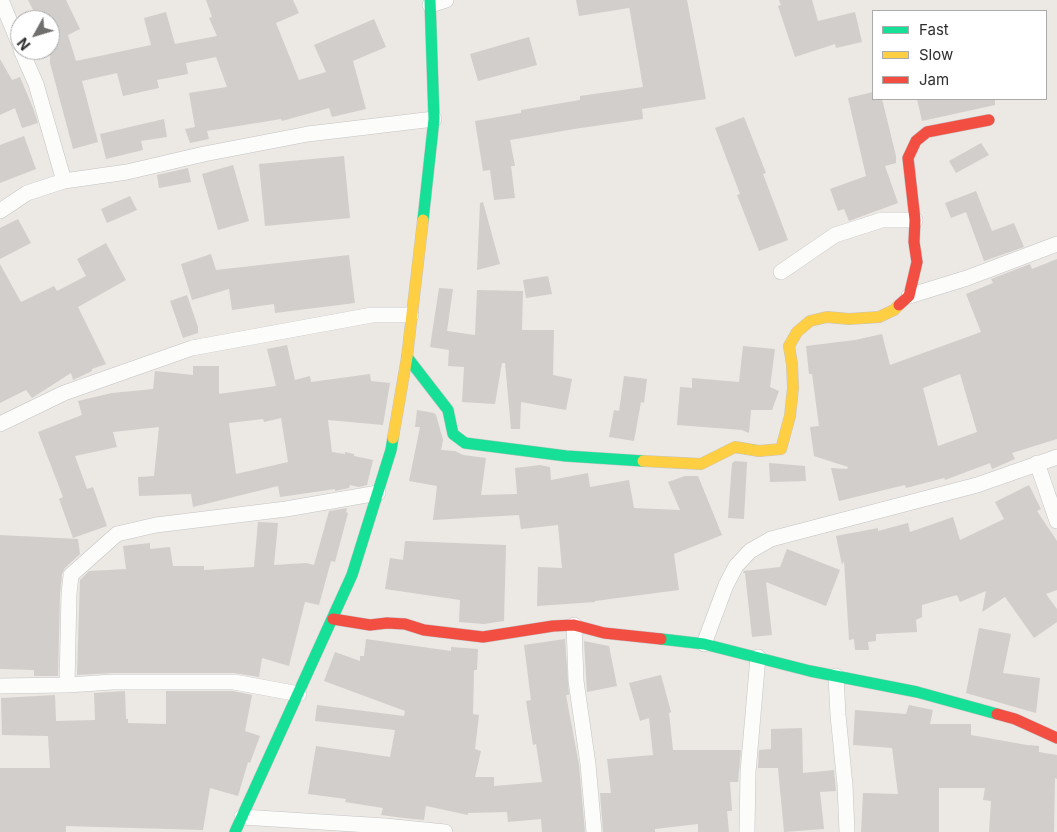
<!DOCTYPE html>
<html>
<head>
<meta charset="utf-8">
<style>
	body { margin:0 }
	#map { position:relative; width:1057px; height:832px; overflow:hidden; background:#ece8e4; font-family:Inter,sans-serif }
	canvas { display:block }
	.legend { position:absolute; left:872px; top:10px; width:175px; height:90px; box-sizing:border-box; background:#fff; border:1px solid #ababab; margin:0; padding:6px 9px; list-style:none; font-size:15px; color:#2e2e2e }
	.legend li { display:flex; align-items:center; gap:10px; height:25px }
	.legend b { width:25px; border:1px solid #ababab }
	.north { position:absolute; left:10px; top:10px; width:50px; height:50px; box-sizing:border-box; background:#fff; border:1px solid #ababab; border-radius:50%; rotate:231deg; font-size:14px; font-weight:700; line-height:20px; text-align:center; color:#2e2e2e }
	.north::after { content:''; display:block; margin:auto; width:18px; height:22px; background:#706f6e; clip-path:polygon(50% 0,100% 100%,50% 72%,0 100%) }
</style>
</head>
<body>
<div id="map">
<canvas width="1057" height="832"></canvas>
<ul class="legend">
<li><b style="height:6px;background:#16e098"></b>Fast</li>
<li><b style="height:6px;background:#ffcf43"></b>Slow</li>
<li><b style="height:6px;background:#f24e42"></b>Jam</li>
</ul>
<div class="north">N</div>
</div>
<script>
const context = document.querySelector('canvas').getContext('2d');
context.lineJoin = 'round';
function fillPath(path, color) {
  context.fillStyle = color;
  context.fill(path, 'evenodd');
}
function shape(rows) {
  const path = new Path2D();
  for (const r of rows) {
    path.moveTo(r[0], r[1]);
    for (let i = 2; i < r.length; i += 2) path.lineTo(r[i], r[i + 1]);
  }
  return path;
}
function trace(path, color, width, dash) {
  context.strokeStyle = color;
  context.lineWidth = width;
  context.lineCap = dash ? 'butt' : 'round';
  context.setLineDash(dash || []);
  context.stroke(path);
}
fillPath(shape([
	[28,0,66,0,80,29,68,35,76,61,151,45,144,18,166,12,175,44,217,36,209,18,212,17,206,0,293,0,299,13,276,23,299,80,326,72,314,45,374,19,386,47,353,61,366,109,332,117,329,108,282,121,281,119,207,131,209,139,190,143,185,129,195,127,189,93,227,87,216,57,186,63,188,74,157,80,159,88,123,96,117,73,82,81,98,142,73,149,50,63,50,20,38,20],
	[576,0,687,0,706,99,642,109,643,119,574,129,510,140,515,166,511,166,515,198,494,200,490,170,483,171,475,121,521,113,521,110,580,100,580,96,643,87,629,6,629,8,579,16],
	[779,0,812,0,818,21,855,12,862,42,836,48,835,44,795,57,778,6,781,5],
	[529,37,537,65,478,81,470,54],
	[0,59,12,80,20,77,33,108,38,123,22,128,15,108,0,115],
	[873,92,873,99,882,99,896,156,896,163,885,166,898,203,849,221,844,209,838,211,830,189,866,176,848,98],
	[917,99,995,99,995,105,922,121],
	[744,117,766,173,763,174,788,240,759,251,737,195,740,194,715,128],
	[164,119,167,137,141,141,143,150,106,159,100,134],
	[24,136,36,169,0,183,0,145],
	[981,143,989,155,956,173,949,161],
	[344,156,350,218,265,226,259,164],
	[233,165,249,221,218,230,202,174],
	[188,168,191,182,159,188,157,175],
	[976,191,992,231,1014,223,1024,247,984,261,966,212,951,218,945,203],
	[130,196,137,210,107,223,101,209],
	[483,202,500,264,477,270,480,203],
	[18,219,31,243,0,259,0,228],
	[106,243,126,280,78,307,106,364,92,369,92,371,73,380,71,373,32,398,26,390,0,403,0,264,21,302,54,286,57,291,86,276,77,259],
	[211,254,216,270,349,255,355,303,275,313,274,304,232,310,229,289,192,300,181,264],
	[1057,259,1057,439,1012,453,1015,459,992,469,990,463,945,480,944,478,906,488,905,485,839,501,831,468,847,469,848,467,814,456,810,427,819,426,812,374,809,374,806,346,855,340,882,334,890,365,981,332,966,294,993,283,991,279,1030,264,1032,269],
	[960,374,977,432,938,446,923,388],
	[548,276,552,294,526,298,523,280],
	[439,288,453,289,447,331,475,335,477,290,523,291,522,330,554,330,553,375,572,379,566,410,521,402,520,429,511,429,505,363,502,363,495,404,462,402,464,367,448,366,449,350,430,347],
	[187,295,198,327,198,333,183,338,170,301],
	[287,345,295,380,310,376,311,382,370,374,371,381,390,383,383,425,328,420,332,452,345,454,345,452,354,454,354,456,373,460,367,485,359,487,350,485,349,488,335,491,335,489,280,497,278,486,193,507,191,494,139,496,138,477,154,476,159,427,113,432,117,447,75,456,87,489,93,487,107,526,73,538,59,499,63,497,38,432,82,415,78,401,112,393,153,389,155,371,193,375,193,366,219,366,219,394,276,386,267,349],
	[281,418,288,462,236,474,229,423,263,419,264,422],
	[743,346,775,349,770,387,779,391,772,410,751,410,749,433,742,430,677,425,680,387,692,388,692,378,739,382],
	[624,376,647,379,644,403,641,402,634,441,609,437,614,410,619,411],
	[417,410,434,413,436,415,443,440,441,450,455,451,463,455,486,458,481,495,517,494,515,468,540,465,550,467,551,480,588,473,590,487,629,480,634,508,680,510,668,482,685,476,698,476,722,535,674,554,679,590,595,601,595,602,537,606,538,567,562,568,558,525,521,529,519,515,433,520,437,486,409,481,420,427,415,427],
	[735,461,747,462,744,519,728,518,732,463],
	[769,463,805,466,806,481,770,482],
	[1029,485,1041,509,1037,511,1057,541,1057,590,1046,594,1057,609,1057,622,1034,638,1005,597,982,612,986,591,960,602,957,595,922,605,922,617,916,620,917,632,876,634,876,641,868,642,869,650,855,650,854,639,849,640,844,561,842,565,836,536,878,528,878,531,908,523,910,532,953,517,960,540,1004,519,995,502],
	[347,508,346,512,348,513,335,562,331,561,319,605,305,602,289,666,262,658,259,677,234,673,113,673,77,675,80,580,89,571,126,569,123,546,150,543,150,549,170,547,173,566,204,566,204,570,254,567,258,522,278,523,274,565,306,563,314,565,329,511],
	[0,535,78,539,80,554,65,568,62,574,60,594,58,676,34,676,34,670,0,669],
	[405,541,506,545,504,621,484,624,459,622,460,600,385,589,390,558,403,560],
	[787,549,840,570,826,606,766,582,772,635,752,637,745,573,743,573,744,571,780,567],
	[979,628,1011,634,1003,673,1040,678,1036,713,966,693],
	[366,639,451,651,451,647,478,649,477,670,474,670,473,714,479,715,475,749,481,751,475,777,494,777,494,786,542,782,536,744,533,745,526,701,531,700,524,645,565,639,569,695,566,695,579,765,585,832,542,832,541,819,508,822,507,812,468,813,468,815,426,806,424,820,404,818,381,815,383,808,345,802,346,799,308,794,316,746,390,757,395,730,315,721,317,705,404,716,405,711,324,681,335,652,360,661,360,656,364,656],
	[584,641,609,646,617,686,587,692],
	[661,675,671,712,669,713,673,750,741,750,738,782,730,782,732,811,727,811,729,832,698,832,698,824,655,829,655,832,603,832,600,793,611,793,607,759,653,755,649,718,640,721,629,683],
	[125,691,126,719,128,719,128,723,166,724,166,691,233,691,252,695,245,731,260,736,250,763,248,762,238,796,210,788,203,830,66,826,66,832,0,832,0,768,50,768,48,736,2,735,1,698,55,695,56,721,95,720,94,693],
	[909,705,933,710,930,724,971,724,971,735,1027,745,1039,746,1039,752,1057,755,1057,779,1055,778,1054,832,989,832,991,801,983,800,985,788,939,788,939,832,861,832,863,793,898,794,892,748,853,745,855,710,906,714],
	[802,728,803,773,834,770,836,791,820,792,824,829,784,832,778,768,758,768,759,750,771,749,771,729]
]), '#d1cecb');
const street = shape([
	[1,0,20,46],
	[430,5,446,0],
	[21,50,36,84,64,181],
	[0,211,27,193,64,181,127,172,204,154,308,134,434,119],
	[781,272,835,235,882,220,915,220],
	[909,296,967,278,1057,244],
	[0,424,64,393,192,348,372,315,411,315],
	[1037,463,1057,521],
	[574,625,576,681,588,764,594,832],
	[704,644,726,585,736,566,750,551,771,539,977,485,1057,457],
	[836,676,838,715,845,785,847,832],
	[67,685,69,594,71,575,117,534,156,525,286,509,378,493],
	[0,686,67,685,113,682,234,682,299,694],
	[242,817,385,826,445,832],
	[747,832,748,772,758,657]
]);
const fast = shape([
	[423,220,434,119,430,0],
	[407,357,448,410,453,434,465,443,566,456,643,461],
	[661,639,704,644,810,671,917,692,997,714],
	[235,832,352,575,391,450,393,438]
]);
const slow = shape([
	[393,438,407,357,423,220],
	[643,461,701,464,735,447,759,451,781,449,790,416,793,388,792,364,789,346,797,332,810,321,827,317,849,319,879,317,894,310,899,305]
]);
const jam = shape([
	[899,305,909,296,917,262,914,242,915,220,908,158,916,141,927,132,989,120],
	[333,619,370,625,387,623,405,624,424,630,483,637,553,626,574,625,604,633,661,639],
	[997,714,1015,719,1057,738]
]);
trace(street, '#c5c4c5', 16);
trace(fast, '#c5c4c5', 12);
trace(slow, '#c5c4c5', 12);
trace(jam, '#c5c4c5', 12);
trace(street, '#fcfcfb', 15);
trace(fast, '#16e098', 11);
trace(slow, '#ffcf43', 11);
trace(jam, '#f24e42', 11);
</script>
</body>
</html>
